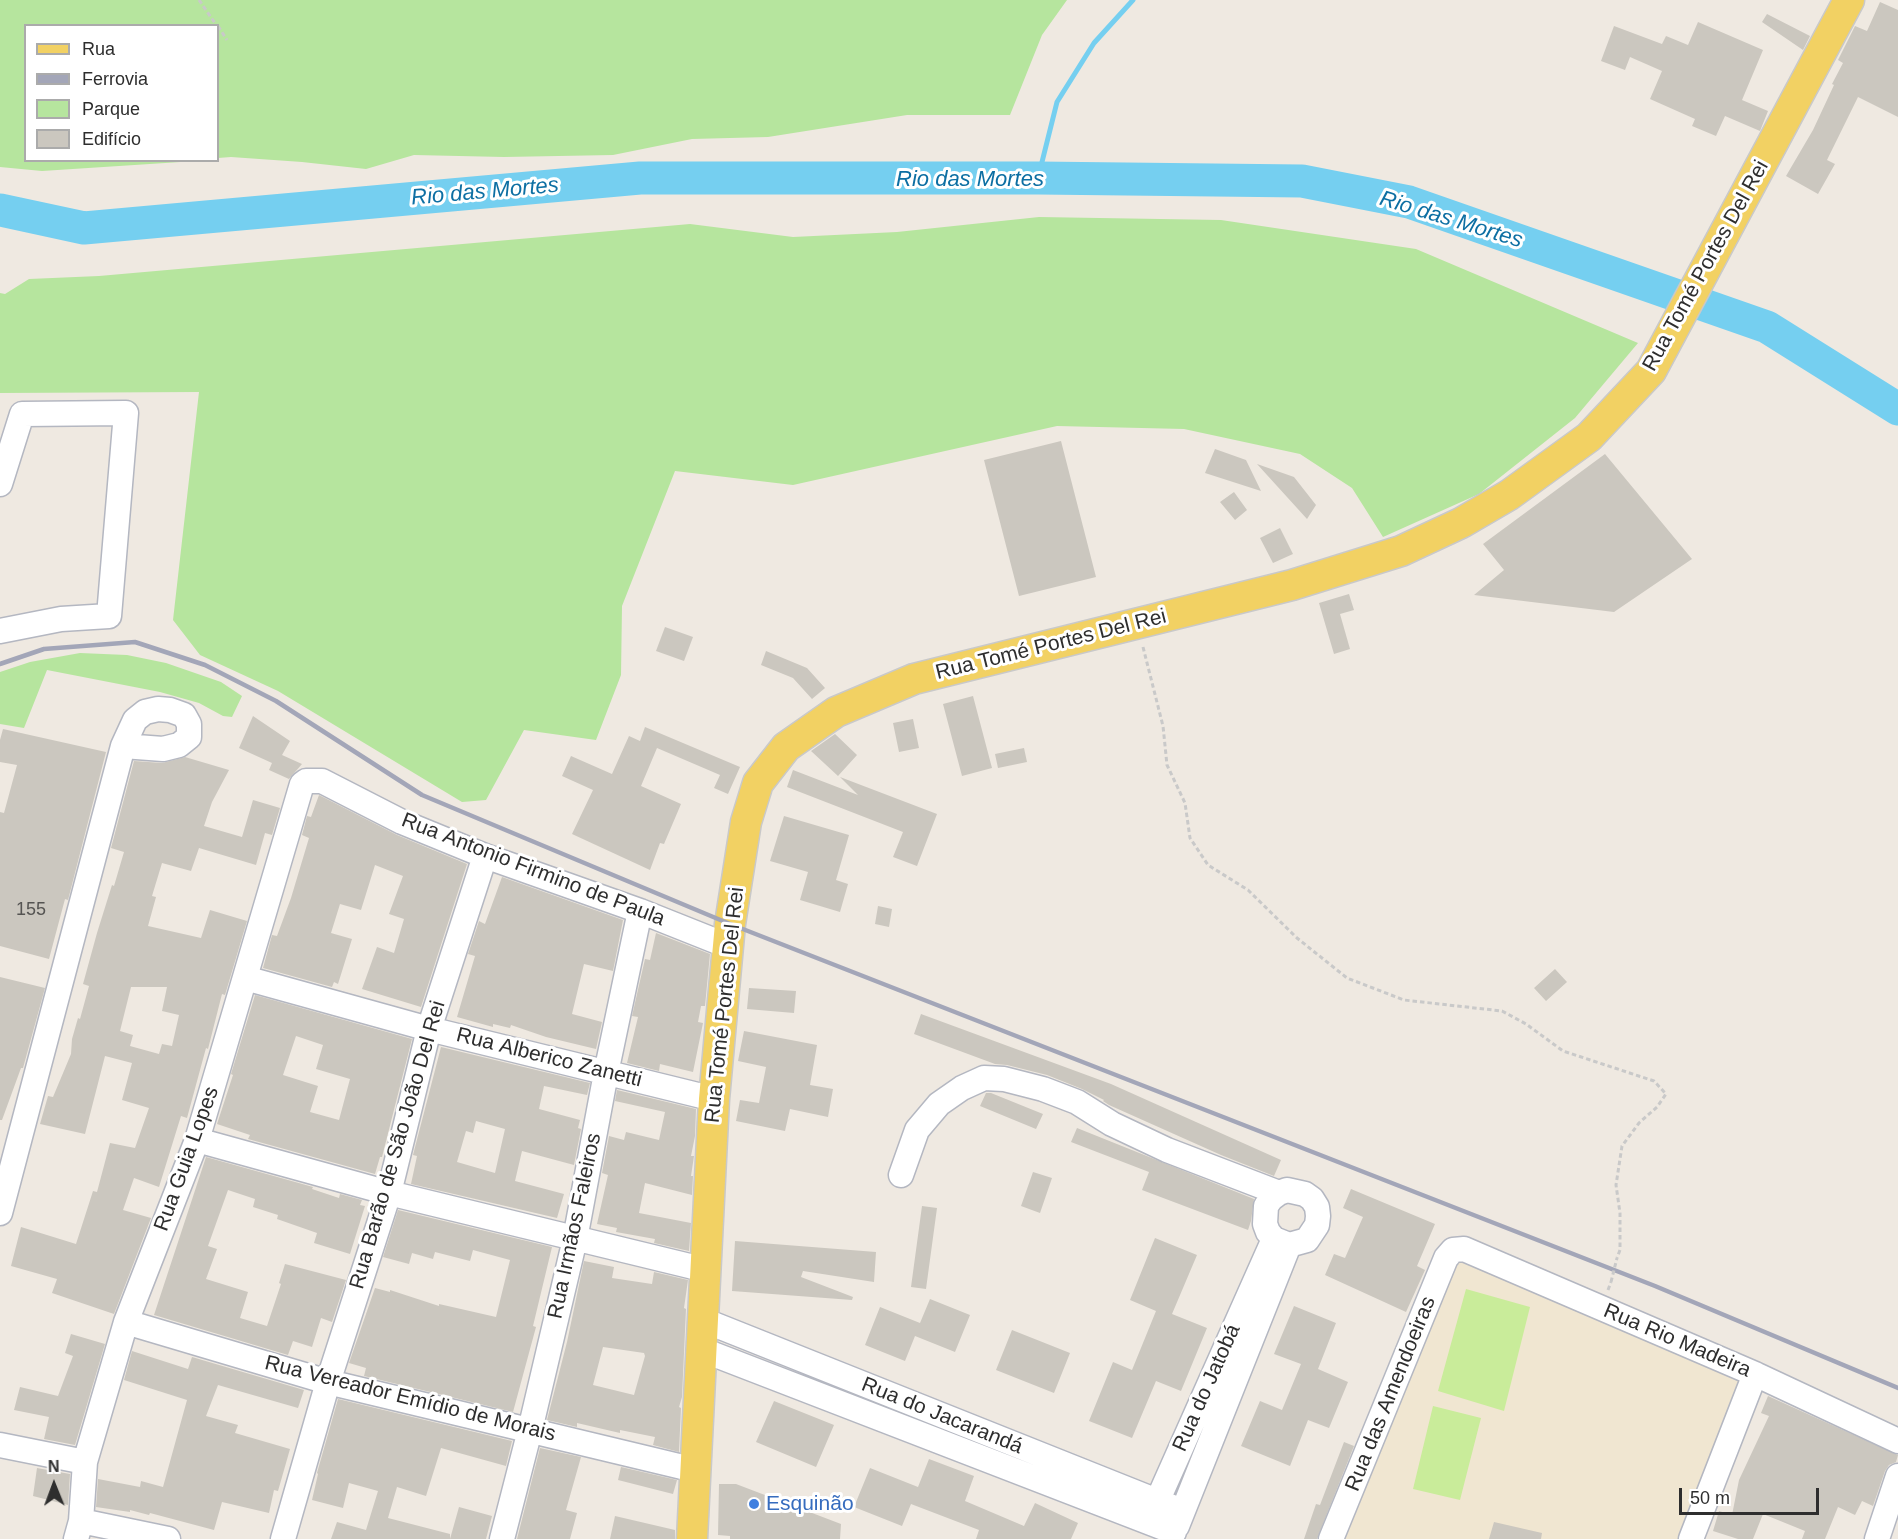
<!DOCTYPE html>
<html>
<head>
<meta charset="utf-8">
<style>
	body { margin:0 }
	#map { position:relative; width:1898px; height:1539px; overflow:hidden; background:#efe9e1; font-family:Helvetica,sans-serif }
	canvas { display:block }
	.legend { position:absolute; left:24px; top:24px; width:195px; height:138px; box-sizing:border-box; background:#fff; border:2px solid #ababab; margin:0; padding:8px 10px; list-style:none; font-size:18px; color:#2e2e2e }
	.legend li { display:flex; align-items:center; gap:12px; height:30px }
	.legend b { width:30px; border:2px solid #ababab }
	.north { position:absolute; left:24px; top:1455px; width:60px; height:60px; -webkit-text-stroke:4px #fff; paint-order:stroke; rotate:359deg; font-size:16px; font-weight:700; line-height:24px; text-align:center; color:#2e2e2e }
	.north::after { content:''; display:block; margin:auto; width:21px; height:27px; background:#2e2e2e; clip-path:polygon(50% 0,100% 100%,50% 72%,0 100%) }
	.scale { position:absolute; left:1679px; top:1488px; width:140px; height:27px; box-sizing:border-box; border:3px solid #2e2e2e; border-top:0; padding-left:8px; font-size:18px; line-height:21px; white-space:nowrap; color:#2e2e2e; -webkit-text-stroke:4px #fff; paint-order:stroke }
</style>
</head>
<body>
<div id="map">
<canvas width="1898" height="1539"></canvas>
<ul class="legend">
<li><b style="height:8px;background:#f2d163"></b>Rua</li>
<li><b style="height:8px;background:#a3a6b8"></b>Ferrovia</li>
<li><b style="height:16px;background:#b6e59e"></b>Parque</li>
<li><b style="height:16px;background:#cbc7bf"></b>Edifício</li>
</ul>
<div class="north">N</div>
<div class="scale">50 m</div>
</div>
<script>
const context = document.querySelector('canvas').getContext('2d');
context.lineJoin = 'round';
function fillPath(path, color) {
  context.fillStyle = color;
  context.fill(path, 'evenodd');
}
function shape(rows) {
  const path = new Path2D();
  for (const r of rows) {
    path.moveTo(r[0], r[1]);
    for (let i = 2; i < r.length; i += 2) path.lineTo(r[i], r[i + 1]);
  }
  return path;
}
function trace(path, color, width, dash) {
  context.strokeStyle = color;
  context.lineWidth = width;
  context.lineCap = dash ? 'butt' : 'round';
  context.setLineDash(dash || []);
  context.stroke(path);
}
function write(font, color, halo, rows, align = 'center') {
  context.font = font + ' Helvetica,sans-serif';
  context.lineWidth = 6;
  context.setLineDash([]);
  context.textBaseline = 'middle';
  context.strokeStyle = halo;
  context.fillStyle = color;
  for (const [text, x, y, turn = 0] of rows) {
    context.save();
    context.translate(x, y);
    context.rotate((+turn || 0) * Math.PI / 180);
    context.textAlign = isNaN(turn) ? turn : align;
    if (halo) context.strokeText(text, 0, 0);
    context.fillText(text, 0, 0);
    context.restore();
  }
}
fillPath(shape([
	[1459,1259,1747,1383,1690,1539,1339,1539]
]), '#f0e6d1');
fillPath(shape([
	[0,0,1067,0,1042,35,1010,115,907,115,768,137,692,139,613,155,504,157,414,155,366,169,302,162,231,157,218,158,218,26,26,26,26,160,196,161,42,171,0,167],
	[1039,217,1221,220,1416,249,1638,343,1575,418,1479,494,1383,537,1352,488,1300,454,1184,429,1057,426,793,485,675,471,622,606,621,675,596,740,524,730,486,800,462,802,278,691,200,655,173,620,199,392,0,393,0,293,5,294,29,279,99,276,690,224,793,237,897,232],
	[80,653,127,655,166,663,221,682,242,696,232,717,223,716,199,703,160,692,47,670,24,728,0,724,0,672,30,662]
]), '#b6e59e');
fillPath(shape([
	[1466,1289,1530,1307,1504,1411,1438,1391],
	[1433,1406,1481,1418,1460,1500,1413,1489]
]), '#c9ec9a');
trace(shape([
	[1038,178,1057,102,1094,43,1133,0]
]), '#75cff0', 5);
trace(shape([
	[0,210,84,228,640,178,1038,178,1302,181,1409,202,1767,327,1898,409]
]), '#75cff0', 33);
fillPath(shape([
	[1880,2,1898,10,1898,117,1858,97,1827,160,1835,164,1818,194,1786,176,1813,130,1834,85,1832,84,1843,63,1838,60,1855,26,1867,31],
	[1767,14,1810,36,1803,50,1762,22],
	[1698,22,1763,50,1742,100,1768,111,1760,131,1725,116,1716,136,1692,126,1695,119,1650,99,1662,71,1630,57,1625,70,1601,61,1614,26,1662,44,1666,36,1688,45],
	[1061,441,1096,577,1019,596,984,460],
	[1215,449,1246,460,1261,491,1205,473],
	[1605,454,1692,559,1614,612,1474,595,1504,570,1483,544],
	[1257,464,1294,477,1316,505,1307,519],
	[1234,492,1247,510,1235,520,1220,502],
	[1280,528,1293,554,1273,563,1260,538],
	[1349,594,1354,610,1340,614,1350,649,1334,654,1319,603],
	[665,627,693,637,684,661,656,651],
	[766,651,807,668,825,688,812,699,793,678,761,665],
	[973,696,992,768,962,776,943,704],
	[253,716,290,741,282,755,302,764,289,779,269,770,272,763,239,748],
	[913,719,919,748,899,752,893,723],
	[645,727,740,767,728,794,714,788,720,775,657,748,641,786,681,804,664,844,660,843,650,870,572,834,593,790,562,776,571,756,612,774,629,736,640,741],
	[3,729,106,752,68,900,65,899,49,959,0,946,0,812,4,813,17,765,0,762,0,740],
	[835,734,857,755,838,776,811,751],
	[1024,748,1027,762,998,768,995,754],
	[185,757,229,770,212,802,204,826,242,837,253,800,280,808,272,835,265,833,256,865,199,848,191,871,162,863,152,896,156,897,148,926,201,938,210,910,247,921,225,995,222,994,208,1049,206,1048,187,1118,181,1116,159,1187,134,1178,123,1210,151,1218,114,1314,52,1293,57,1279,11,1266,21,1227,76,1244,93,1191,97,1192,110,1143,135,1148,149,1108,122,1100,132,1063,105,1056,85,1134,40,1124,48,1096,53,1097,71,1054,72,1039,78,1018,80,1019,89,986,83,984,97,933,112,885,114,886,124,852,111,848,134,761,162,763],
	[131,987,167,987,162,1011,179,1015,172,1046,162,1044,159,1054,130,1046,133,1035,120,1031],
	[793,770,858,795,840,777,937,814,917,866,893,857,903,832,787,787],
	[319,795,397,835,467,864,421,1007,362,989,377,947,394,953,404,919,389,914,403,876,375,865,361,910,340,904,331,933,352,939,338,984,334,982,332,987,263,968,272,935,277,936,291,898,309,838,302,835,307,816,311,817],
	[784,816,849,835,836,880,848,884,840,912,800,900,808,872,770,861],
	[502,877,623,920,613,971,584,964,572,1014,602,1022,596,1049,546,1037,511,1025,510,1028,493,1024,493,1027,457,1017,475,956,468,954,479,921,485,924],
	[878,906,892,909,889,927,875,924],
	[656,933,710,954,705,1006,701,1006,698,1022,703,1023,693,1072,660,1064,659,1071,627,1063,638,1017,632,1016,645,959,650,960],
	[1555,969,1567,982,1546,1001,1534,988],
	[0,977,45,988,23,1068,21,1068,2,1120,0,1120],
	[749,988,796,991,794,1013,747,1009],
	[255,995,412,1039,382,1157,380,1157,375,1174,248,1139,250,1135,217,1124,233,1075,231,1074],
	[296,1036,323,1045,316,1069,350,1079,339,1120,310,1112,318,1086,283,1075],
	[921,1014,1111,1084,1281,1160,1274,1176,1221,1155,1109,1105,1103,1101,1104,1100,1082,1089,1047,1075,1007,1065,995,1064,914,1034],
	[744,1031,817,1045,810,1085,833,1089,828,1117,790,1109,785,1131,736,1121,740,1100,759,1103,766,1067,738,1061],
	[441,1047,590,1083,587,1095,544,1086,539,1109,580,1120,578,1128,581,1129,574,1165,522,1151,515,1181,564,1194,557,1218,411,1184,417,1156,413,1155],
	[476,1121,505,1129,495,1173,457,1162,466,1131,473,1133],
	[617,1090,696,1109,695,1136,691,1156,694,1156,691,1176,693,1176,692,1195,645,1183,639,1213,691,1223,689,1251,654,1243,655,1239,616,1232,617,1228,597,1224,608,1175,602,1173,609,1136,624,1140,626,1132,659,1140,665,1112,615,1101],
	[986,1093,991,1093,1043,1114,1036,1129,980,1106],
	[1077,1128,1254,1199,1251,1221,1248,1230,1142,1190,1149,1172,1071,1142],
	[206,1157,313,1187,312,1189,339,1198,340,1194,362,1200,360,1205,365,1206,350,1254,314,1243,317,1233,277,1219,278,1215,253,1207,255,1199,228,1190,208,1246,217,1249,206,1279,248,1292,240,1318,267,1326,281,1284,279,1283,285,1264,346,1280,332,1322,321,1318,312,1347,293,1341,288,1355,154,1315],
	[1033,1172,1052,1178,1040,1213,1021,1206],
	[1351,1189,1435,1224,1417,1266,1425,1270,1406,1312,1325,1275,1334,1254,1345,1258,1363,1217,1343,1208],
	[922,1206,937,1208,926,1289,911,1287],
	[398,1210,552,1247,533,1326,536,1327,513,1412,364,1376,366,1368,349,1363,375,1288,390,1292,390,1290,439,1306,439,1304,496,1317,510,1260,473,1250,470,1261,435,1252,433,1259,412,1253,409,1264,383,1257],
	[1155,1238,1197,1255,1172,1314,1207,1328,1181,1391,1156,1381,1132,1438,1089,1421,1113,1362,1132,1370,1156,1311,1130,1300],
	[735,1241,876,1252,874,1282,803,1271,801,1277,853,1297,852,1300,732,1291],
	[584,1261,614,1267,612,1278,652,1284,654,1272,688,1280,684,1308,686,1309,682,1397,679,1407,681,1408,679,1452,653,1445,655,1437,620,1430,620,1433,577,1423,577,1427,547,1420,567,1342],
	[603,1347,644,1353,645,1356,634,1395,593,1385],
	[930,1299,970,1315,955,1352,915,1336,905,1361,865,1345,880,1307,920,1323],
	[1294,1306,1336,1323,1318,1369,1348,1382,1329,1428,1308,1420,1290,1466,1241,1446,1260,1401,1282,1410,1301,1364,1274,1354],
	[1012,1330,1070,1353,1054,1393,996,1370],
	[71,1334,105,1344,75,1445,44,1439,49,1417,14,1410,20,1387,58,1396,73,1356,65,1353],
	[132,1351,188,1369,192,1357,304,1390,298,1408,218,1385,206,1416,238,1425,235,1433,290,1449,278,1491,274,1490,269,1513,222,1502,214,1530,150,1513,149,1515,130,1510,130,1512,96,1507,98,1479,140,1487,141,1481,163,1487,187,1400,124,1380],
	[1768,1396,1898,1455,1896,1462,1889,1465,1885,1471,1873,1506,1862,1501,1855,1515,1838,1507,1825,1539,1802,1539,1805,1531,1763,1514,1753,1539,1738,1539,1713,1531,1719,1511,1732,1515,1739,1480,1769,1416,1761,1413],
	[338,1399,512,1441,506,1466,441,1448,426,1496,397,1487,388,1518,450,1534,450,1539,331,1539,337,1522,366,1530,378,1491,349,1483,343,1508,312,1500,318,1474,317,1473],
	[774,1401,834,1425,816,1467,756,1442],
	[1344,1442,1354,1446,1317,1539,1304,1539,1316,1504,1320,1505],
	[540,1448,581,1457,566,1510,577,1513,570,1539,517,1539],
	[929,1459,974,1476,965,1501,1024,1526,1035,1503,1078,1523,1071,1539,976,1539,979,1530,911,1504,902,1526,854,1507,870,1468,918,1487],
	[621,1467,677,1480,673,1494,618,1480],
	[37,1468,70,1474,68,1505,33,1496],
	[719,1484,736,1484,841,1524,840,1539,730,1539,730,1536,718,1535],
	[459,1507,492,1516,486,1539,450,1539],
	[615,1516,675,1530,675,1539,610,1539],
	[1494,1522,1542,1533,1541,1539,1489,1539]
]), '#cbc7bf');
const minor = shape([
	[0,484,22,414,126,413,109,616,61,619,0,631],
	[245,978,429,1029,714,1099],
	[197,1140,389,1193,706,1270],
	[901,1175,917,1130,939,1104,962,1088,984,1078,1004,1079,1043,1089,1077,1102,1112,1124,1167,1150,1279,1193,1287,1190,1305,1194,1312,1199,1317,1207,1318,1216,1317,1225,1307,1240,1289,1245,1274,1239,1268,1232,1265,1224,1266,1206,1271,1199,1279,1193],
	[0,1213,123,746,135,720,145,712,158,709,170,710,184,715,189,724,189,737,179,745,163,749,123,746],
	[703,1320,1182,1511],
	[126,1322,328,1382,695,1470],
	[700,1349,1174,1532],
	[0,1445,85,1462],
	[1152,1513,1274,1239],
	[81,1521,168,1539],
	[1177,1526,1289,1245],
	[76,1539,81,1521,85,1462,126,1322,197,1140,302,784,306,781,322,781,402,822,485,856,640,911,728,946],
	[283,1539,328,1382,389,1193,429,1029,485,856],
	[502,1539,530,1430,575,1239,606,1073,640,911],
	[1331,1539,1446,1258,1453,1250,1464,1249,1755,1374,1898,1441],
	[1691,1539,1755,1374],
	[1877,1539,1898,1476]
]);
const major = shape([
	[692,1539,714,1099,730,924,746,822,758,783,786,747,836,712,914,679,1292,585,1401,551,1461,523,1509,495,1589,437,1651,371,1849,0]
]);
trace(minor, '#b4b7c1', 27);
trace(major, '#c9c9c9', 33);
trace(shape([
	[199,0,217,26],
	[218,26,227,40],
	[1143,647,1163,726,1167,765,1185,803,1190,838,1208,865,1248,890,1297,938,1347,978,1404,1000,1502,1011,1526,1024,1563,1051,1654,1081,1666,1094,1657,1107,1639,1123,1622,1146,1616,1185,1620,1213,1620,1250,1617,1258],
	[1608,1290,1611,1282]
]), '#c9c9c9', 3, [4.5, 3]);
trace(minor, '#fff', 24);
trace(major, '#f2d163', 30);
trace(shape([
	[0,664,44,649,135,642,205,665,276,701,422,795,730,924,1655,1286,1898,1388]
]), '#a3a6b8', 4.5);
trace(shape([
	[1611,1282,1617,1258]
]), '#c9c9c9', 3, [4.5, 3]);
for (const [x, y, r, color] of [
	[754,1504,6,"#3f7fe0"]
]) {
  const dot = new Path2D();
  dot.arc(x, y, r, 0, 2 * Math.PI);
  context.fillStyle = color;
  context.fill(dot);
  trace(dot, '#fff', 2);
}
write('18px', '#555452', null, [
	["155",31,910]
]);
write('21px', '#2e2e2e', '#fff', [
	["Rua Tomé Portes Del Rei",1706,266,-61],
	["Rua Tomé Portes Del Rei",1051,645,-14],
	["Rua Antonio Firmino de Paula",533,870,21],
	["Rua Tomé Portes Del Rei",725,1005,-84],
	["Rua Alberico Zanetti",549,1058,14],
	["Rua Barão de São João Del Rei",398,1145,-74],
	["Rua Guia Lopes",187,1159,-70],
	["Rua Irmãos Faleiros",575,1226,-78],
	["Rua Rio Madeira",1677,1341,23],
	["Rua do Jatobá",1207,1388,-66],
	["Rua das Amendoeiras",1391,1394,-68],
	["Rua Vereador Emídio de Morais",410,1399,14],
	["Rua do Jacarandá",942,1416,22]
]);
write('21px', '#366cbe', '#fff', [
	["Esquinão",766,1504]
], 'left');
write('italic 22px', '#0d6fa3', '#fff', [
	["Rio das Mortes",970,180],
	["Rio das Mortes",485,192,-5],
	["Rio das Mortes",1451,220,17]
]);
</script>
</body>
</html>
